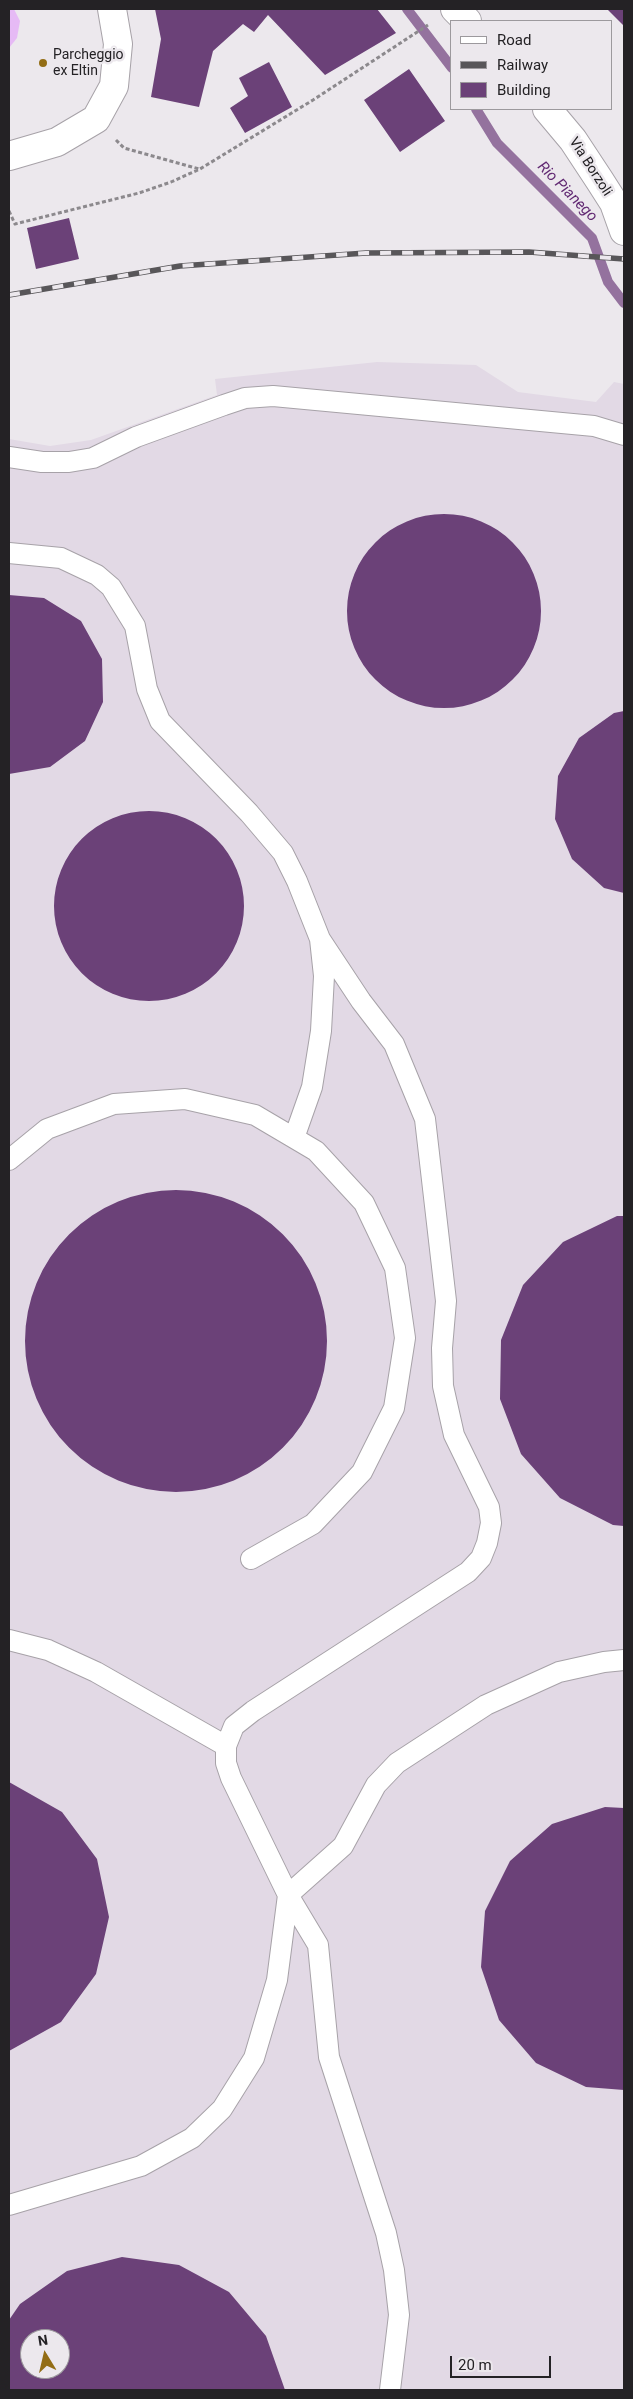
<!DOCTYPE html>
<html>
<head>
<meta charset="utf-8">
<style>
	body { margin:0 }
	#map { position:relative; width:633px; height:2399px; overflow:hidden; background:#ece8ed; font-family:Roboto,sans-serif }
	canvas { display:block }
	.frame { position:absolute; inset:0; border:10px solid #242225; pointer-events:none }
	.legend { position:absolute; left:450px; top:20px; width:162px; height:90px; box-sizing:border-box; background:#ece8ed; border:1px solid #9c999d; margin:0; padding:6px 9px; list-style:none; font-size:15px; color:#242225 }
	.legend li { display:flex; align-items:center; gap:10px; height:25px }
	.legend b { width:25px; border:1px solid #9c999d }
	.north { position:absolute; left:20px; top:2329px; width:50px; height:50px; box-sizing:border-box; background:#ece8ed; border:1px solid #9c999d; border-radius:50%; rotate:351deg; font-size:14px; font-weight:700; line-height:20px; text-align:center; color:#242225 }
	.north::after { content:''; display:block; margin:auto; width:18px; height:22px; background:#936d15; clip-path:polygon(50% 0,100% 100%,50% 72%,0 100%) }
	.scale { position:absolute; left:450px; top:2356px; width:101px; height:22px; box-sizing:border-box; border:2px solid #242225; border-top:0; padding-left:6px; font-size:15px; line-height:18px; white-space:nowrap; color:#242225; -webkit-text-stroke:4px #ece8ed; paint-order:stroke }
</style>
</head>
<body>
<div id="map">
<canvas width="633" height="2399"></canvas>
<div class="frame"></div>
<ul class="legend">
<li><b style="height:6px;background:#fff"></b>Road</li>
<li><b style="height:6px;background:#585659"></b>Railway</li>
<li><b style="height:14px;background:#6b4178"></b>Building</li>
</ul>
<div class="north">N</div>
<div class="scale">20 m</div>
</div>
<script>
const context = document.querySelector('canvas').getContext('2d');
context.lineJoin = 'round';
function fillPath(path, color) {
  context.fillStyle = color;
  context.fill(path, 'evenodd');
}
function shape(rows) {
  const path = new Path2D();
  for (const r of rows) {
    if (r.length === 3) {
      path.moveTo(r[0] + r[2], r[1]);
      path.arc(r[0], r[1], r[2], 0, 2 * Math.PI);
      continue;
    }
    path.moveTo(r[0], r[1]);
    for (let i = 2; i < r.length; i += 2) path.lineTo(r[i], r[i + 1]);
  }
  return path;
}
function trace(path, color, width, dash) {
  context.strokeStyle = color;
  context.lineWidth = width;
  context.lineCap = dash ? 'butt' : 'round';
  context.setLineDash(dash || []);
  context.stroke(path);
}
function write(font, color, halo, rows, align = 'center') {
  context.font = font + ' Roboto,sans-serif';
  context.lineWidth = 5;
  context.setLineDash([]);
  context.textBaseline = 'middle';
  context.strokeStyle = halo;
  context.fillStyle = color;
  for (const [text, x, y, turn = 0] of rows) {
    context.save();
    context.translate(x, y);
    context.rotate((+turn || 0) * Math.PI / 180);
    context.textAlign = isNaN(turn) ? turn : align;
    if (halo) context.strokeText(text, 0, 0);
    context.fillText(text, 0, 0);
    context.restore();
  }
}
fillPath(shape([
	[377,362,476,365,518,392,596,402,614,382,624,384,624,2390,9,2390,9,439,50,446,91,440,217,395,215,379],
	[30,2339,60,2339,60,2369,30,2369]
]), '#e2d9e5');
fillPath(shape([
	[9,9,14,9,20,21,17,38,9,48]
]), '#e6baf5');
trace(shape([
	[407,9,452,68],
	[476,109,497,143,592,238,608,282,624,303]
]), '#94729e', 10);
fillPath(shape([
	[155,9,377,9,396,33,325,75,268,15,254,32,243,24,213,51,199,107,151,97,161,39],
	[607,9,624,9,624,26],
	[269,62,292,107,245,133,230,108,248,96,239,78],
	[409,69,445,121,400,152,364,100],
	[69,218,79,259,36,269,27,228],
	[444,611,97],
	[9,595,44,598,81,621,102,659,103,702,85,741,50,767,9,774],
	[624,711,624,893,604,888,572,859,555,819,558,776,579,738,614,713],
	[149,906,95],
	[176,1341,151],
	[617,1216,624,1216,624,1526,613,1525,560,1498,521,1454,500,1399,501,1340,523,1285,563,1242],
	[9,1782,62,1812,97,1859,109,1917,96,1974,61,2022,9,2051],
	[605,1807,624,1808,624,2090,586,2087,536,2063,499,2020,481,1967,485,1911,510,1861,552,1824],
	[122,2257,179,2265,229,2292,266,2336,285,2390,9,2390,9,2320,20,2304,67,2271],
	[30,2339,60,2339,60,2369,30,2369]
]), '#6b4178');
const lane = shape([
	[9,457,42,462,69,462,93,458,136,437,224,405,245,398,273,396,594,426,624,435],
	[9,553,61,558,97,575,111,587,135,626,147,689,160,721,249,813,283,853,297,881,320,939,324,976,321,1031,312,1087,294,1138],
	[320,939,361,1001,394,1044,425,1119,446,1301,442,1348,443,1386,454,1435,489,1507,491,1523,487,1543,481,1558,468,1572,253,1711,234,1726,226,1746,226,1763,231,1778,288,1895,318,1945,329,2057,386,2233,394,2270,399,2315,390,2390],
	[9,1160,47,1129,114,1104,185,1099,255,1115,294,1138,316,1151,364,1203,395,1268,405,1338,394,1408,362,1472,313,1524,251,1559],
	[9,1640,48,1650,96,1672,226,1746],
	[9,2205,141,2166,192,2138,222,2109,254,2058,277,1980,288,1895,343,1846,376,1785,397,1763,486,1705,559,1672,604,1662,624,1660]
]);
const secondary = shape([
	[455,9,467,21],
	[547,109,573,140,600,181,614,203,624,231],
	[9,156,57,142,96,119,114,86,118,44,112,9]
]);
trace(lane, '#a7a2a8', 22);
trace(secondary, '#a7a2a8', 30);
trace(shape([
	[116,140,124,148,199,169],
	[9,211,15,224,139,193,171,182,200,169,313,100,428,25]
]), '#8c898d', 3, [4, 2.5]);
trace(lane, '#fff', 20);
trace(secondary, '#fff', 28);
const rail = shape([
	[9,295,180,266,366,253,529,252,624,259]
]);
trace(rail, '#585659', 5.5);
trace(rail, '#ece8ed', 4, [11]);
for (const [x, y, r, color] of [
	[43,63,5,"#936d15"]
]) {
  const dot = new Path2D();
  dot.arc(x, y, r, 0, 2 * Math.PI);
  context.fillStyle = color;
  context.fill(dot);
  trace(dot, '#ece8ed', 2);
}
write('14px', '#242225', '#ece8ed', [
	["Parcheggio",53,55],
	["ex Eltin",53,71]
], 'left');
write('14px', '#242225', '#ece8ed', [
	["Via Borzoli",590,167,57]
]);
write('italic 15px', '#622a73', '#ece8ed', [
	["Rio Pianego",567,192,45]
]);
</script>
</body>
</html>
